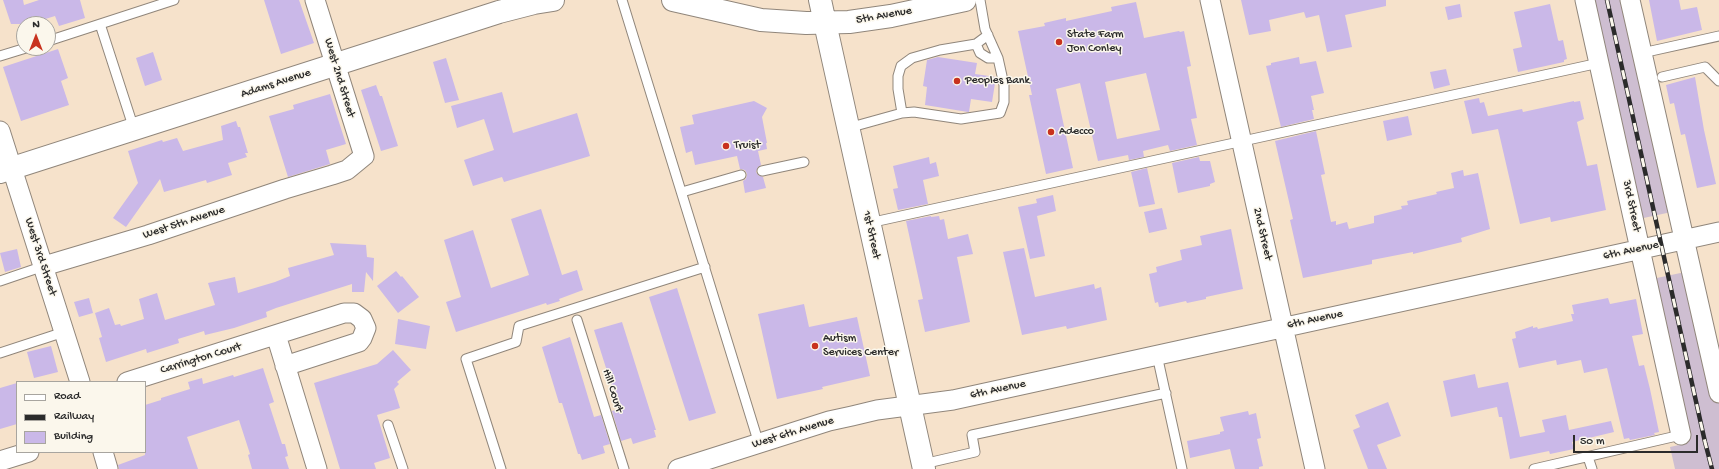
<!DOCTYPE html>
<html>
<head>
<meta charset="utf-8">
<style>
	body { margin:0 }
	#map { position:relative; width:1719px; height:469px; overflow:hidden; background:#f6e2cb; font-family:"Gochi Hand",sans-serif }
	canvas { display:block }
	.legend { position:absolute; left:16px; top:381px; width:130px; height:72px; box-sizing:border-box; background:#fbf7ec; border:1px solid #a8a59f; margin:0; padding:5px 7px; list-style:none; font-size:12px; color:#2b2b2b }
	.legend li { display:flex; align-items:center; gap:8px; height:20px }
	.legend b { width:20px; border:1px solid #a8a59f }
	.north { position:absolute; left:16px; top:16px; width:40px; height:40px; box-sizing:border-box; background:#fbf7ec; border:1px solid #a8a59f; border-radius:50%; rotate:0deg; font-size:11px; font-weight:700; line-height:16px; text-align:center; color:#2b2b2b }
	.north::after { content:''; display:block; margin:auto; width:14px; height:18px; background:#c8321e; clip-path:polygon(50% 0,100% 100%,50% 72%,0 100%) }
	.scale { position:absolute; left:1573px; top:435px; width:125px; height:18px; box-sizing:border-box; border:2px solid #2b2b2b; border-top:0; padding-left:5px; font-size:12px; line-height:14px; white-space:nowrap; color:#2b2b2b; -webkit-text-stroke:3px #fbf7ec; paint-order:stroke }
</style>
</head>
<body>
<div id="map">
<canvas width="1719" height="469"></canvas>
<ul class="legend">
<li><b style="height:5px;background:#fff"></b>Road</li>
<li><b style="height:5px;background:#2b2b2b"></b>Railway</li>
<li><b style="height:11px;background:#cab8e8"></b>Building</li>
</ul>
<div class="north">N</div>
<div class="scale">50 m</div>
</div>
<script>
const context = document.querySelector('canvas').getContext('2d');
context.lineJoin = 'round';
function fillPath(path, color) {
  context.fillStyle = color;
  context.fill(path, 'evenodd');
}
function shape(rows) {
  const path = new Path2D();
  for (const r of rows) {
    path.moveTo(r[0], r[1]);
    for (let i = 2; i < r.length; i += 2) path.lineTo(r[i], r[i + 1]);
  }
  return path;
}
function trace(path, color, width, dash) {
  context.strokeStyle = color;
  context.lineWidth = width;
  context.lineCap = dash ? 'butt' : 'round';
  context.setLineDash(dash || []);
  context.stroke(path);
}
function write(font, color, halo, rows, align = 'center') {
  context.font = font + ' "Gochi Hand",sans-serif';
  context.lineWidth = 3;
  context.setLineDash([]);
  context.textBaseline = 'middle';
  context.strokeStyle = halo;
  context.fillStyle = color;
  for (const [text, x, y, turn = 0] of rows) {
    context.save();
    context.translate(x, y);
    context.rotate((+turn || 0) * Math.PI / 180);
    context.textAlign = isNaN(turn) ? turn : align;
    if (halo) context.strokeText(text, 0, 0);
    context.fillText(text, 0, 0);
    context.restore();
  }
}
fillPath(shape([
	[1590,0,1630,0,1676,211,1639,219],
	[1690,271,1719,404,1719,469,1675,469,1670,447,1688,443,1652,279]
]), '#cebed1');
fillPath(shape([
	[3,0,23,0,24,5,39,0,80,0,85,18,59,26,55,16,29,24,11,24],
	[264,0,299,0,314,43,281,54],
	[1241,0,1386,0,1386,6,1345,15,1352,47,1327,52,1319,15,1306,18,1304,12,1269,20,1271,31,1249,35],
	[1649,0,1679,0,1681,10,1697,7,1702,30,1657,41],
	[1136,2,1144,38,1179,31,1180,32,1184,31,1191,66,1187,67,1197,118,1191,119,1197,145,1170,151,1168,145,1143,151,1144,157,1129,160,1128,155,1098,161,1080,83,1056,89,1073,168,1046,174,1029,95,1032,95,1018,31,1045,26,1044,23,1066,18,1066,21,1112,11,1111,7],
	[1146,73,1160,130,1117,139,1105,82],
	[1460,4,1462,17,1448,20,1445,7],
	[1550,4,1558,40,1559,41,1563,40,1567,59,1564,60,1564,62,1518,72,1513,49,1522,47,1514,12],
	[58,49,68,78,61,81,69,105,21,121,3,67],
	[153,52,162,80,145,86,136,58],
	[938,57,977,63,975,74,996,77,992,102,971,99,969,112,968,112,925,105,927,87,923,86,927,60],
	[1299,57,1300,64,1316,61,1324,93,1311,96,1314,110,1312,110,1314,119,1281,127,1266,66,1271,65,1271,63],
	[446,58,459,100,445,103,433,62],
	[1446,69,1450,85,1434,89,1430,72],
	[1695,77,1704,130,1716,184,1697,188,1685,134,1681,135,1674,103,1670,104,1666,85],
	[376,85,380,96,382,96,398,146,381,151,361,90],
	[502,92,513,133,577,113,590,156,504,182,502,177,473,186,464,160,494,150,484,119,457,128,451,106],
	[330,94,346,144,326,150,330,164,288,177,269,116,294,109,293,105],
	[1479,98,1480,103,1484,102,1488,116,1522,109,1523,112,1574,101,1574,102,1580,101,1584,119,1577,122,1587,166,1597,164,1606,210,1551,222,1550,217,1520,224,1498,129,1472,134,1464,101],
	[754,101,767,108,762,117,767,143,766,143,767,149,758,151,761,165,758,167,756,172,758,175,763,177,766,188,745,193,743,181,746,179,747,174,745,170,740,169,737,156,695,165,692,151,686,153,680,127,694,124,692,115],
	[1408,116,1412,135,1387,141,1383,121],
	[236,121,238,127,240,127,248,153,245,153,247,157,228,163,232,175,207,183,206,180,164,192,160,179,126,227,113,218,138,183,128,151,162,140,163,142,177,138,183,151,223,140,221,126],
	[1316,131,1325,174,1321,175,1331,222,1336,221,1336,225,1347,222,1349,229,1374,223,1374,216,1402,209,1401,206,1408,205,1407,201,1437,194,1436,192,1454,188,1451,173,1463,170,1464,176,1478,173,1490,229,1461,238,1462,242,1413,254,1413,252,1372,260,1372,264,1303,278,1290,220,1293,219,1275,141],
	[929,157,930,164,936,162,939,176,923,180,928,204,898,210,893,189,898,188,893,166],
	[1199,157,1200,161,1210,161,1215,182,1210,184,1210,186,1178,193,1172,163],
	[1147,168,1155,204,1139,207,1131,172],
	[1053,195,1056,211,1037,216,1045,256,1030,259,1018,207,1037,203,1036,199],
	[1162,208,1167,229,1149,233,1144,212],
	[541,209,562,275,577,270,583,290,559,299,560,301,547,305,546,303,456,332,446,302,461,297,444,240,473,230,491,288,529,275,511,219],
	[931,216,931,217,939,216,940,220,944,219,948,239,968,234,973,254,957,257,970,322,925,332,918,300,923,299,906,221],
	[1231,229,1243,289,1206,297,1206,299,1187,303,1186,301,1159,307,1158,302,1155,303,1149,274,1157,272,1156,267,1182,260,1180,250,1202,245,1200,236],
	[330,243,366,245,367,257,374,258,373,281,366,272,364,292,352,292,352,284,276,308,266,312,267,317,234,328,205,335,204,331,178,339,179,343,147,353,146,349,106,362,99,338,102,337,95,313,109,308,115,325,120,324,121,326,144,319,139,299,157,293,165,320,215,305,208,283,235,277,238,293,275,282,290,276,288,268,334,255],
	[1024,248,1035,297,1094,284,1095,289,1101,287,1107,320,1067,329,1066,326,1022,335,1003,252],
	[17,249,21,267,5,272,0,253],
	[396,271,401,277,402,276,419,297,398,313,377,286],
	[677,288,716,413,689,421,649,297],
	[89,298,93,313,79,317,74,302],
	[1608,298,1610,304,1636,299,1643,334,1632,336,1639,366,1644,365,1650,389,1659,432,1654,433,1655,435,1630,440,1629,438,1624,439,1607,368,1584,373,1581,360,1557,365,1556,360,1519,368,1512,339,1516,338,1515,332,1533,326,1533,328,1537,327,1538,329,1573,321,1571,314,1574,314,1572,305],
	[804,304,809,327,857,317,870,376,822,387,823,389,777,399,758,314],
	[398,319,430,326,426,349,395,344],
	[622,322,656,430,654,430,656,437,633,444,631,438,621,441,612,411,619,409,594,330],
	[570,337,594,417,601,415,610,444,603,446,605,453,582,460,580,454,578,454,562,403,559,403,542,347],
	[51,346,58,372,34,378,27,352],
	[393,350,411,370,397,382,399,384,394,389,400,408,377,415,390,458,374,463,376,469,340,469,314,383,377,364],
	[263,368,274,402,269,404,282,444,285,444,288,456,285,457,289,469,252,469,248,455,250,454,239,420,187,437,198,469,119,469,118,465,145,455,145,405,161,400,161,398,190,389,188,382,202,378,203,384,233,375,234,377],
	[1475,374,1478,388,1508,382,1520,437,1545,432,1542,420,1566,415,1569,430,1611,421,1614,432,1572,442,1574,449,1550,454,1549,451,1510,459,1502,417,1499,417,1497,407,1451,417,1443,381],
	[17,383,17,424,0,429,0,388],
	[1388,402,1401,436,1377,445,1387,469,1368,469,1353,430,1360,427,1355,415],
	[1248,411,1249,415,1256,413,1261,438,1257,439,1263,466,1259,467,1259,469,1235,469,1230,449,1190,458,1187,441,1220,434,1220,432,1224,431,1220,417]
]), '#cab8e8');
const lane = shape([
	[622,0,759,444],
	[100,24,134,129],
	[48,41,174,0],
	[976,44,980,53,988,58,998,58],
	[1642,53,1719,36],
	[0,56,26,48],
	[1662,77,1705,67,1719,81],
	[902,113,898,89,898,76,901,66,912,58,940,50,976,44,988,35],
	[848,128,902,113,914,112,961,119,1000,113,1004,102,1004,85,998,58,985,29,980,0],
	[762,171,804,162],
	[682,192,741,175],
	[869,223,1599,63],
	[0,281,44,266],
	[577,320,624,469],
	[0,353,64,332],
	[1157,355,1182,469],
	[388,425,403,469],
	[1588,457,1592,469],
	[923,464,975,452,972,435,1166,393],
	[501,469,466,359,516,342,519,326,705,267],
	[1534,469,1681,435]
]);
const street = shape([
	[1210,0,1315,469],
	[1585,0,1681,435],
	[1630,0,1719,393],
	[0,131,80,382],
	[44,266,148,235,285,189,332,175,347,170,364,156,315,0],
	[276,335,317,469],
	[127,382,344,313,354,313,362,319,366,328,362,338,359,342,285,366],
	[103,452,108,469],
	[0,461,29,452],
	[678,469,829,421,852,416,877,410,953,400,1719,232]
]);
const secondary = shape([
	[825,23,924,469]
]);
const primary = shape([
	[673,0,761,20,806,23,849,22,891,16,965,0],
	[820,0,825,23],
	[0,172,499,12,534,3,553,0]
]);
trace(lane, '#90867b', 11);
trace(street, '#90867b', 21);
trace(secondary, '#90867b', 24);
trace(primary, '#90867b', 24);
trace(lane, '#fff', 9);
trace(street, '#fff', 19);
trace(secondary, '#fff', 22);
trace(primary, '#fff', 22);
const rail = shape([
	[1607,0,1705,442,1712,469]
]);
trace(rail, '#2b2b2b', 4.5);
trace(rail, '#fbf7ec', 3, [9]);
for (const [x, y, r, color] of [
	[1059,42,4,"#c8321e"],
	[957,81,4,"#c8321e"],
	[1051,132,4,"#c8321e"],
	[726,146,4,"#c8321e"],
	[815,346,4,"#c8321e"]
]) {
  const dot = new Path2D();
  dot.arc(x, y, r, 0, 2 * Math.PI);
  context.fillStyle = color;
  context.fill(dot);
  trace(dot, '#fbf7ec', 1.5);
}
write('12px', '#2b2b2b', '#fbf7ec', [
	["5th Avenue",884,16,-10],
	["West 2nd Street",339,78,73],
	["Adams Avenue",276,84,-18],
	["3rd Street",1631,206,78],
	["West 5th Avenue",184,223,-18],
	["2nd Street",1262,234,77],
	["1st Street",871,235,78],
	["6th Avenue",1631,251,-12],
	["West 3rd Street",40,257,72],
	["6th Avenue",1315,320,-12],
	["Carrington Court",201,359,-17],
	["6th Avenue",998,390,-12],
	["Hill Court",612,391,72],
	["West 6th Avenue",793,433,-17]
]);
write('12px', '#2b2b2b', '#fbf7ec', [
	["State Farm",1067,35],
	["Jon Conley",1067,49],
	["Peoples Bank",965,81],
	["Adecco",1059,132],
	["Truist",734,146],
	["Autism",823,339],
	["Services Center",823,353]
], 'left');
</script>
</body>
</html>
